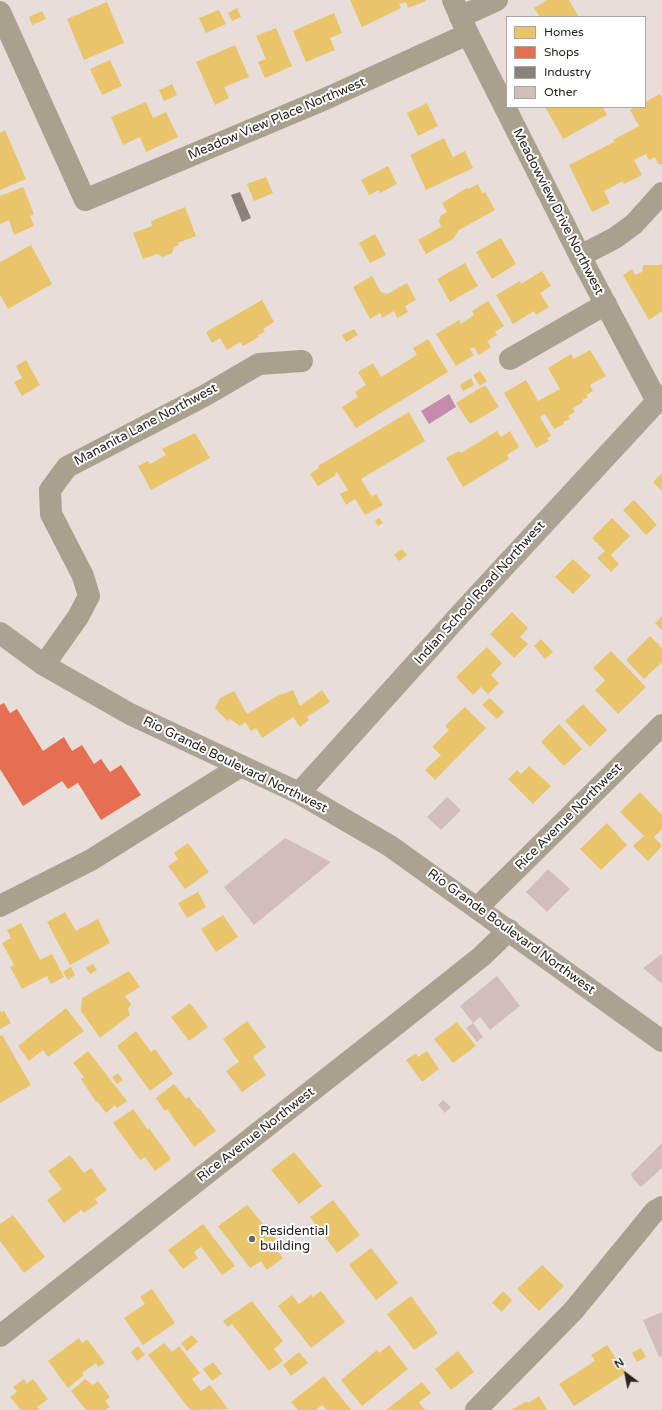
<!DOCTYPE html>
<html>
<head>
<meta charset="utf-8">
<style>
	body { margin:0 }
	#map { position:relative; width:662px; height:1410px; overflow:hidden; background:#e7deda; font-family:"Varela Round",sans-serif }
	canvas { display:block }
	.legend { position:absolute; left:506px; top:16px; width:140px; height:92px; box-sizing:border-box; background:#fff; border:1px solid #a9a7a6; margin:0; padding:5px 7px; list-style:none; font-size:12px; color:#292320 }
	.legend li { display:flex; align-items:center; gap:8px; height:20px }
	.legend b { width:20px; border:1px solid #a9a7a6 }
	.north { position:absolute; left:606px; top:1354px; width:40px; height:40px; -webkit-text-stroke:3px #fff; paint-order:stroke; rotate:328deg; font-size:11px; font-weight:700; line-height:16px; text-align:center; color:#292320 }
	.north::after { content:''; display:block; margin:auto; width:14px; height:18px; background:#292320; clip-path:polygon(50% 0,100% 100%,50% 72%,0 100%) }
</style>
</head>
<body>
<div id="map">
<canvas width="662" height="1410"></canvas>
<ul class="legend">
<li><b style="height:11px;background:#e9c46a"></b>Homes</li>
<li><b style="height:11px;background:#e76f51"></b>Shops</li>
<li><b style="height:11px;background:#8a817c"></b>Industry</li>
<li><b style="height:11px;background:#d3bdbc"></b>Other</li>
</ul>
<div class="north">N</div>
</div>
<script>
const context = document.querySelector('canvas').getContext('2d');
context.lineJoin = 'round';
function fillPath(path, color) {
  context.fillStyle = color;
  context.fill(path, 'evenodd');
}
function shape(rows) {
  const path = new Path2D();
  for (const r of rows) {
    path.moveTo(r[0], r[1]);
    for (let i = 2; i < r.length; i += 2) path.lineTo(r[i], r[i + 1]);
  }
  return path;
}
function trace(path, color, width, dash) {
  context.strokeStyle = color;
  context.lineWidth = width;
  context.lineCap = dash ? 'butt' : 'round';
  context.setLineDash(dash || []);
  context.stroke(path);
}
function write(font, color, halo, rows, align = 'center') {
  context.font = font + ' "Varela Round",sans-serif';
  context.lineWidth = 4;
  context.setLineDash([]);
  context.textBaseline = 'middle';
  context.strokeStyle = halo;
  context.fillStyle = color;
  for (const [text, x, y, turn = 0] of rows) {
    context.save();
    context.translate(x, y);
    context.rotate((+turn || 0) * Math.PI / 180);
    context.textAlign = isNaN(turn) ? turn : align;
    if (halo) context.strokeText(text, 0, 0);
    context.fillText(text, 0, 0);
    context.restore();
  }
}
fillPath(shape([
	[449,394,456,407,429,424,421,411]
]), '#c58bad');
fillPath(shape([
	[350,0,425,0,426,1,408,8,406,2,399,4,401,8,362,27],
	[547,0,569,0,579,17,540,17,534,8],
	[107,2,124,43,84,60,67,19],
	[237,8,241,17,232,21,228,13],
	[219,10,226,24,206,33,199,18],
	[42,11,46,19,32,25,29,17],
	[334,13,342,33,330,38,335,50,306,62,293,31],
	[276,28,292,66,265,78,258,62,266,59,256,36],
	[235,45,249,77,224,87,229,98,215,105,196,62],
	[110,60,122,86,102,95,90,69],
	[172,84,177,95,164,101,159,90],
	[660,94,662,98,662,164,659,165,655,157,649,160,646,154,634,160,642,175,624,184,623,181,604,191,610,203,592,212,569,165,614,142,613,140,639,126,630,110,635,107,645,107,645,102],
	[146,102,153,118,166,112,178,137,146,152,140,137,123,145,111,117],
	[427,103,438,126,418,136,407,113],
	[545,107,603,107,607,115,563,139],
	[5,130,26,179,0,190,0,133],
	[444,138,453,157,465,151,473,168,426,190,410,155],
	[388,166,397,184,380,193,379,190,369,195,361,180],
	[266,177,273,193,254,201,247,184],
	[478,184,482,193,485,192,495,210,459,230,453,239,426,254,418,240,441,227,439,221,441,215,447,212,442,203,467,188,468,189],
	[23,187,34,214,30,216,34,226,14,235,9,220,0,224,0,196],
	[185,207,196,236,178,243,179,245,174,247,172,253,163,257,157,254,143,259,133,233,152,226,151,221],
	[375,234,386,255,370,263,359,243],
	[501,238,516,264,492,279,476,252],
	[31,245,52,284,8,309,0,295,0,262],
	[465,263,478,286,450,302,437,279],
	[662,263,662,311,649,320,623,275,632,269,635,275,642,272,643,265,659,265],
	[542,271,551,286,540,293,549,307,536,315,534,311,513,324,496,295,520,281,521,284],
	[372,276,381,292,387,294,407,283,416,300,405,306,408,312,397,318,394,311,382,318,380,313,370,319,353,287],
	[262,300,274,322,263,329,265,332,258,335,259,337,243,346,240,342,227,350,220,338,212,343,206,332],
	[488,301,504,326,495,332,497,335,487,341,491,347,479,355,474,347,470,349,474,355,456,366,436,334,459,320,461,324,474,315,472,311],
	[354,329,358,335,346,342,342,335],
	[428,339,448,372,356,428,342,407,358,397,355,392,366,385,358,372,373,363,381,377,417,355,413,348],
	[590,350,606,376,590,385,593,391,586,395,588,397,582,400,583,402,573,408,575,412,568,416,570,419,563,422,564,424,554,429,545,414,540,417,551,436,547,438,549,441,536,448,504,393,526,380,538,401,560,389,548,368,571,354,574,359],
	[26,360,40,385,22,396,14,382,22,378,16,366],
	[480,371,487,381,480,386,473,375],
	[471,378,474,385,463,391,460,385],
	[485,385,499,407,470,424,456,403],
	[409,412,425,441,361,479,372,497,376,494,383,505,365,515,355,499,346,505,340,494,348,490,337,472,335,474,336,475,318,486,310,474,319,468,318,466],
	[497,431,501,437,510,431,519,447,507,455,509,459,463,487,446,458,459,451,461,453],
	[195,433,210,458,151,490,138,466,148,461,150,464,166,455,162,449],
	[662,473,662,491,653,482],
	[634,500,657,525,646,535,623,510],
	[379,518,383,523,378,526,375,521],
	[612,518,630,536,611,555,619,564,611,572,597,558,605,551,592,538],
	[402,549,407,555,399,561,394,555],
	[573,559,591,576,573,594,555,577],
	[512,612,528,628,520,637,528,644,514,658,490,634],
	[662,616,662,630,655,623],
	[650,636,662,648,662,662,644,679,626,660],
	[541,639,553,652,545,659,534,646],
	[487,647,502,663,491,675,499,683,488,694,481,687,473,695,456,677],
	[611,651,646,687,618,714,595,690,605,680,593,668],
	[293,690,300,706,322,690,330,702,307,717,309,720,300,727,293,717,262,738,256,728,251,731,245,722,240,726,230,719,227,721,215,708,220,698,234,691,247,714,277,696],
	[490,698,504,712,497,719,482,705],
	[583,704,607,730,590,747,565,721],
	[465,707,486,728,435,780,425,770,441,755,432,747,449,730,445,726],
	[559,724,582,749,564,766,541,742],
	[529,766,551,786,533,804,508,779,517,770,521,774],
	[640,792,662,815,662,829,654,837,662,846,648,861,633,846,644,836,620,812],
	[607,823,627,845,601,870,580,849],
	[188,843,209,872,185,889,168,866,178,859,174,853],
	[198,892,206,907,187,918,178,903],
	[65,912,76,931,98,919,110,943,70,965,47,922],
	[223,915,238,937,216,952,201,929],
	[21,923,40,960,52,954,64,977,51,984,47,976,22,989,10,967,14,965,2,943,11,938,7,930],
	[93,964,97,970,90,974,86,968],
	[71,967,75,975,68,980,63,972],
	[129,971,140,987,125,996,131,1004,128,1009,130,1015,100,1038,81,1011,82,998],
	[190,1003,208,1027,189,1041,171,1017],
	[66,1008,84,1031,48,1057,43,1050,29,1061,18,1046],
	[0,1010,1,1012,4,1011,11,1023,0,1029],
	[247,1021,266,1047,253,1057,266,1075,242,1092,226,1071,239,1062,223,1039],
	[457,1022,476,1046,453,1063,434,1039],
	[136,1031,151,1052,155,1049,173,1074,150,1091,117,1046],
	[2,1035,31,1085,0,1103,0,1036],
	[88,1051,127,1101,117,1108,115,1105,106,1113,97,1101,96,1102,81,1079,84,1077,73,1063],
	[427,1051,439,1069,422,1082,406,1060,416,1053,418,1057],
	[118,1073,123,1080,117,1084,112,1077],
	[174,1084,186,1099,189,1097,198,1109,199,1108,216,1131,194,1147,167,1109,165,1111,156,1098],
	[133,1109,148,1130,149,1128,171,1159,155,1171,145,1157,140,1160,113,1123],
	[294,1152,322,1186,299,1204,271,1170],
	[70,1155,84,1173,91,1168,107,1190,95,1199,98,1203,84,1213,81,1210,64,1223,47,1200,62,1189,48,1171],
	[333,1200,360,1235,337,1253,310,1217],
	[247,1205,282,1246,277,1250,283,1258,267,1270,261,1261,250,1268,218,1226],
	[13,1215,45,1257,24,1273,0,1241,0,1224],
	[203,1224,235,1266,222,1275,201,1247,194,1252,198,1258,183,1269,168,1250],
	[371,1248,398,1283,376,1300,349,1265],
	[542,1265,564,1286,539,1311,517,1289],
	[152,1289,175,1323,143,1345,124,1318,145,1304,140,1297],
	[321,1291,345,1322,311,1348,278,1306,292,1295,299,1304,311,1295,313,1297],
	[503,1291,512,1300,502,1312,492,1303],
	[411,1296,438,1333,414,1350,387,1314],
	[252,1301,283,1341,274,1349,283,1361,269,1371,232,1324,245,1313,228,1327,223,1321],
	[192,1335,198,1342,187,1351,181,1343],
	[79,1338,82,1343,87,1339,105,1363,98,1367,96,1363,82,1373,84,1375,68,1388,48,1361],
	[164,1343,172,1352,179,1346,200,1373,192,1379,201,1391,210,1385,228,1409,190,1410,148,1355],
	[389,1345,408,1369,362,1406,341,1380,377,1350,379,1353],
	[607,1345,626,1373,574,1406,559,1384,595,1361,591,1355],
	[138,1346,145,1355,137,1361,131,1352],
	[641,1348,646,1357,637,1362,632,1353],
	[458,1351,474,1372,451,1390,435,1369],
	[299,1352,308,1363,291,1376,283,1365],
	[213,1362,222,1374,212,1381,203,1369],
	[324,1376,351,1410,327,1410,322,1405,316,1410,298,1410,291,1402],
	[24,1379,27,1384,33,1379,48,1399,37,1407,39,1410,21,1410,10,1397,17,1392,13,1387],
	[85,1379,93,1385,98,1381,110,1397,105,1401,110,1407,105,1410,86,1410,71,1391],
	[422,1382,431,1393,419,1402,425,1410,386,1410],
	[539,1396,547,1410,511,1410,527,1401,528,1403]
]), '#e9c46a');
fillPath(shape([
	[4,703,10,713,17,709,43,751,64,737,72,751,82,745,94,764,101,759,110,772,121,765,141,795,101,820,78,783,68,789,62,781,23,806,0,769,0,705]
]), '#e76f51');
fillPath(shape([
	[240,192,251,218,242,222,231,195]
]), '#8a817c');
fillPath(shape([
	[447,797,461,810,441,830,427,817],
	[285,838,331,862,254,925,224,887],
	[548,869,570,889,547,912,526,892],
	[662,954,662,983,661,983,643,968],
	[497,976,520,1006,490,1030,480,1017,473,1023,460,1006],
	[473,1023,483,1037,477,1042,466,1028],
	[443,1100,451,1107,445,1113,438,1105],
	[662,1143,662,1168,641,1187,633,1179,631,1174],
	[662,1312,662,1356,659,1357,643,1320]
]), '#d3bdbc');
trace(shape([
	[453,0,468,34,580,256,657,401],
	[0,12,85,200,325,99,468,34],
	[460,17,497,0],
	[580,256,615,238,634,224,662,193],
	[510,359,606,304],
	[44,665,78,617,89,596,83,576,51,514,50,490,67,467,204,396,259,364,302,361],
	[0,906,91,860,241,766],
	[477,908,662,725],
	[0,1336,408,1015,482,956,509,930],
	[476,1410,574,1310,655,1211,662,1207]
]), '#a9a08e', 22);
trace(shape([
	[0,633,44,665,130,714,299,793,390,846,662,1041],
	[299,793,465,609,662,396]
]), '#aca294', 22);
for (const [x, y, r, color] of [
	[252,1239,4,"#6c6461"]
]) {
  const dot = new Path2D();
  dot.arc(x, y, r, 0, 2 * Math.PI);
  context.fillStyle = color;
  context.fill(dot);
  trace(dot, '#fff', 1.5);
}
write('13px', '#292320', '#fff', [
	["Meadow View Place Northwest",277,119,-23],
	["Meadowview Drive Northwest",558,212,63],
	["Mananita Lane Northwest",146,425,-28],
	["Indian School Road Northwest",480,593,-48],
	["Rio Grande Boulevard Northwest",235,765,26],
	["Rice Avenue Northwest",569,817,-45],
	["Rio Grande Boulevard Northwest",511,932,36],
	["Rice Avenue Northwest",256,1135,-38]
]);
write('13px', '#292320', '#fff', [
	["Residential",260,1232],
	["building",260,1247]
], 'left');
</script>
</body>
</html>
